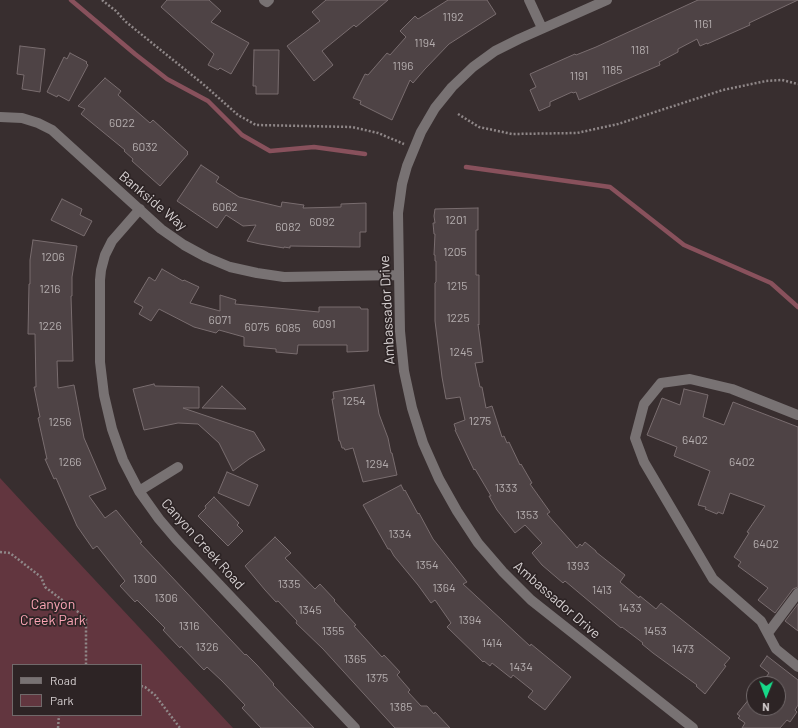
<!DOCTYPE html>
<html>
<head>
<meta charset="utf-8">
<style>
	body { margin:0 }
	#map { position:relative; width:798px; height:728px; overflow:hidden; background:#382e2f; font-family:Barlow,sans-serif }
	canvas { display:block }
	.legend { position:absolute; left:12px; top:664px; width:130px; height:52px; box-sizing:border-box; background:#2d2425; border:1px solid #71696a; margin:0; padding:5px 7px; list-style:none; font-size:12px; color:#d6d0d1 }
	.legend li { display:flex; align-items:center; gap:8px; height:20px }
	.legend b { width:20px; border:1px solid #71696a }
	.north { position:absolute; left:746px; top:676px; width:40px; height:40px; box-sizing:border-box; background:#2d2425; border:1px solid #71696a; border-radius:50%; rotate:181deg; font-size:11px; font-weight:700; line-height:16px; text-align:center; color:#d6d0d1 }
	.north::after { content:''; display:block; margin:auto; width:14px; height:18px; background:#17d989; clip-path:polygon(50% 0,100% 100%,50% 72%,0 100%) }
</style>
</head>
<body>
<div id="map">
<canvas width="798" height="728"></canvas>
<ul class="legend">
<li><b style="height:5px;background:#787273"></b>Road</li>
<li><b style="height:11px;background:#62363f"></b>Park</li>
</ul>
<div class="north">N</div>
</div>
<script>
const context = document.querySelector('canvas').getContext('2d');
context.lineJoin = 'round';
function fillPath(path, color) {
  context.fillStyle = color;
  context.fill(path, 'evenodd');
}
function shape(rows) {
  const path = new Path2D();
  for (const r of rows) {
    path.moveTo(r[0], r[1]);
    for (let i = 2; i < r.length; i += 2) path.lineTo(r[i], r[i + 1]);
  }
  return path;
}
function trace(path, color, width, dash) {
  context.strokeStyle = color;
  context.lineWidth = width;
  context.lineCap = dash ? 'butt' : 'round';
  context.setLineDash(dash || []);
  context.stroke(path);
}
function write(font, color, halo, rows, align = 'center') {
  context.font = font + ' Barlow,sans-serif';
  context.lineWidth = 3.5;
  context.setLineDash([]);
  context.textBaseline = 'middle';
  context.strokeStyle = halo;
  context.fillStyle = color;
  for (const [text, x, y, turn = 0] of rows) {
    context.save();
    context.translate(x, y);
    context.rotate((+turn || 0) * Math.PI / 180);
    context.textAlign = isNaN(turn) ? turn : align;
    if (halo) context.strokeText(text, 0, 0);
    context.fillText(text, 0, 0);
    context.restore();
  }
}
fillPath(shape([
	[0,478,24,504,233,728,0,728],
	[13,665,141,665,141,715,13,715]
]), '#62363f');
trace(shape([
	[71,0,135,54,167,79,208,101,242,135,270,151,314,147,365,154],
	[466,167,610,187,684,245,771,283,798,307]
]), '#88515c', 4.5);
const building = shape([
	[167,0,209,0,221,11,211,22,249,43,231,74,220,68,218,70,208,65,214,54,161,7,167,0],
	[326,0,388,0,356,27,354,25,322,51,333,65,314,81,287,46,320,21,312,12,326,0],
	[448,0,487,0,496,14,449,44,425,69,413,83,410,80,392,120,360,104,361,101,353,98,365,74,368,75,387,53,390,55,406,37,400,31,415,16,418,19,448,0],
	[698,0,798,0,749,23,750,25,707,44,707,43,700,46,697,39,678,49,678,52,659,62,660,65,618,83,579,100,576,92,573,93,572,92,550,102,550,106,539,111,530,90,536,87,530,74,575,54,576,55,596,47,698,0],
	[20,46,45,49,40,92,22,89,24,75,17,74,20,46],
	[254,50,279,50,278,94,256,94,256,86,253,86,254,50],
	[70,53,87,62,86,63,88,65,69,101,58,95,57,97,47,92,64,57,67,59,70,53],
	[105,78,121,91,118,95,150,123,153,120,188,152,187,153,188,154,160,186,132,161,133,159,124,151,125,150,81,114,85,109,78,106,105,78],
	[201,165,219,177,216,182,239,197,281,207,282,202,304,205,303,208,341,207,341,204,366,203,366,232,360,232,360,247,290,246,290,248,284,247,284,248,260,244,247,241,256,225,243,226,226,215,217,228,177,201,201,165],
	[62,199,82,209,80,215,92,221,84,236,51,220,62,199],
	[478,208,478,230,476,230,476,275,479,275,479,325,478,324,483,362,475,363,480,387,482,387,486,408,492,406,502,437,504,436,507,443,509,442,520,465,521,464,532,483,530,484,550,512,547,514,577,548,580,544,582,546,585,542,596,551,596,552,625,575,620,582,639,598,640,596,656,609,661,603,730,658,724,665,726,666,705,694,696,686,697,685,653,653,642,644,643,643,622,627,621,628,565,581,563,583,542,565,532,553,542,543,525,525,515,533,497,510,489,496,491,496,475,469,474,470,455,430,456,430,454,424,465,420,460,397,446,399,442,377,435,321,435,283,436,282,436,261,435,261,435,255,434,255,435,234,434,234,433,223,435,223,434,216,435,209,478,208],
	[33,240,77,246,72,277,72,296,71,296,73,361,57,361,58,388,74,385,84,438,106,489,89,496,105,518,116,510,142,542,140,543,245,655,246,654,257,665,274,684,273,685,314,728,261,728,242,708,245,705,222,681,207,667,204,670,181,646,180,648,163,630,165,628,137,600,135,602,120,586,125,581,97,546,93,549,77,526,56,478,54,479,45,459,47,459,38,418,40,417,34,387,36,387,35,334,28,334,29,284,30,284,30,260,33,240],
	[162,269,183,281,184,280,199,287,190,303,220,311,220,295,236,300,235,304,319,312,319,307,360,307,361,309,368,309,368,351,347,352,347,345,298,345,297,354,276,352,276,349,244,346,244,337,219,330,216,333,194,327,159,309,151,321,139,314,143,307,134,302,149,277,155,281,162,269],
	[154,384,155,386,199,387,199,408,183,408,254,432,265,450,249,459,233,471,219,443,198,424,178,423,144,430,133,389,154,384],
	[374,385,379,414,388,438,391,453,392,453,397,475,363,482,353,448,345,450,344,448,342,448,340,441,339,441,332,399,334,399,333,392,374,385],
	[222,386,246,409,202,408,222,386],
	[684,389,708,395,703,417,724,425,733,402,798,427,798,587,793,589,775,613,758,600,768,588,738,566,741,562,734,557,749,533,747,532,765,506,730,493,723,514,718,512,717,514,705,509,706,507,698,505,710,471,674,456,677,447,647,435,662,398,680,405,684,389],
	[227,472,258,485,249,506,218,493,227,472],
	[401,485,404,491,405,490,418,514,419,513,433,539,467,582,463,584,530,646,531,644,571,677,545,710,528,697,533,691,513,675,511,678,492,663,490,666,484,661,483,662,447,627,451,623,435,600,431,603,418,585,394,556,390,549,388,549,363,505,401,485],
	[214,497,239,523,237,525,243,531,228,546,198,516,206,508,205,506,214,497],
	[275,537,291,553,285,558,315,589,320,584,335,600,334,601,356,625,354,626,382,657,384,655,400,672,397,675,410,690,408,692,421,706,427,706,434,714,435,712,450,728,395,728,323,649,296,623,297,621,278,601,276,602,265,590,245,566,275,537],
	[798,604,798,631,785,621,798,604],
	[767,656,798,680,798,705,795,710,797,712,790,722,787,720,780,728,742,728,745,723,738,718,740,716,737,714,754,693,754,708,778,708,778,684,761,684,769,673,760,666,767,656]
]);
fillPath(building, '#4e4345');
trace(building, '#796d6f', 1);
trace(shape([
	[102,0,116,11,126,22,203,84,238,115,256,125,352,127,378,133,404,144],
	[458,114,479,127,512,134,577,133,618,124,723,90,766,81,782,80,798,84],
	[0,552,10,553,41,577,45,587,86,618,86,665],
	[141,686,145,687,155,695,180,728],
	[58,728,59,715]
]), '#8f8788', 2.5, [2, 2]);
trace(shape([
	[264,0,267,2,269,0],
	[529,0,542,28],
	[607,0,519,39,495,51,473,67,452,87,435,108,421,132,407,166,402,184,398,213,400,331,404,371,412,408,423,443,439,479,457,511,478,543,503,572,531,600,693,728],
	[0,117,22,118,38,123,52,130,161,229,184,245,206,257,230,267,257,273,284,277,399,275],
	[140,209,112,241,105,255,101,270,100,280,100,362,104,395,112,429,123,460,139,491,159,519,176,539,355,728],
	[798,415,732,389,690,379,661,383,644,404,635,438,644,462,713,579,761,621,776,649,798,667],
	[139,491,178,467],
	[768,633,798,593]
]), '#787273', 10);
write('12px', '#b4adae', null, [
	["1192",453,17],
	["1161",703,24],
	["1194",425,43],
	["1181",640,50],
	["1196",403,66],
	["1185",612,70],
	["1191",579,76],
	["6022",122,123],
	["6032",145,147],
	["6062",225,207],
	["1201",456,220],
	["6092",322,222],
	["6082",288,227],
	["1205",455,252],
	["1206",53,257],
	["1215",457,286],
	["1216",50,289],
	["1225",458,318],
	["6071",220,320],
	["6091",324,324],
	["1226",50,326],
	["6075",257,327],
	["6085",288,328],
	["1245",461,352],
	["1254",354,401],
	["1275",480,421],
	["1256",60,422],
	["6402",695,440],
	["1266",70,462],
	["6402",742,462],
	["1294",377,464],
	["1333",506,488],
	["1353",527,515],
	["1334",400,534],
	["6402",766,544],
	["1354",427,565],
	["1393",578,566],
	["1300",145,579],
	["1335",289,584],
	["1364",444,588],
	["1413",602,590],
	["1306",166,598],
	["1433",630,608],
	["1345",310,610],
	["1394",470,620],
	["1316",189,626],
	["1355",333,631],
	["1453",655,631],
	["1414",492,643],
	["1326",207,647],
	["1473",683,649],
	["1365",355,659],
	["1434",521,667],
	["1375",377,678],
	["1385",401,707]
]);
write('14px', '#d6d0d1', '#2d2425', [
	["Bankside Way",153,201,40],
	["Ambassador Drive",387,310,-93],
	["Canyon Creek Road",203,544,48],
	["Ambassador Drive",557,600,41]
]);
write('14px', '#fca5b5', '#2d2425', [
	["Canyon",53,604],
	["Creek Park",53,620]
]);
</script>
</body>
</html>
